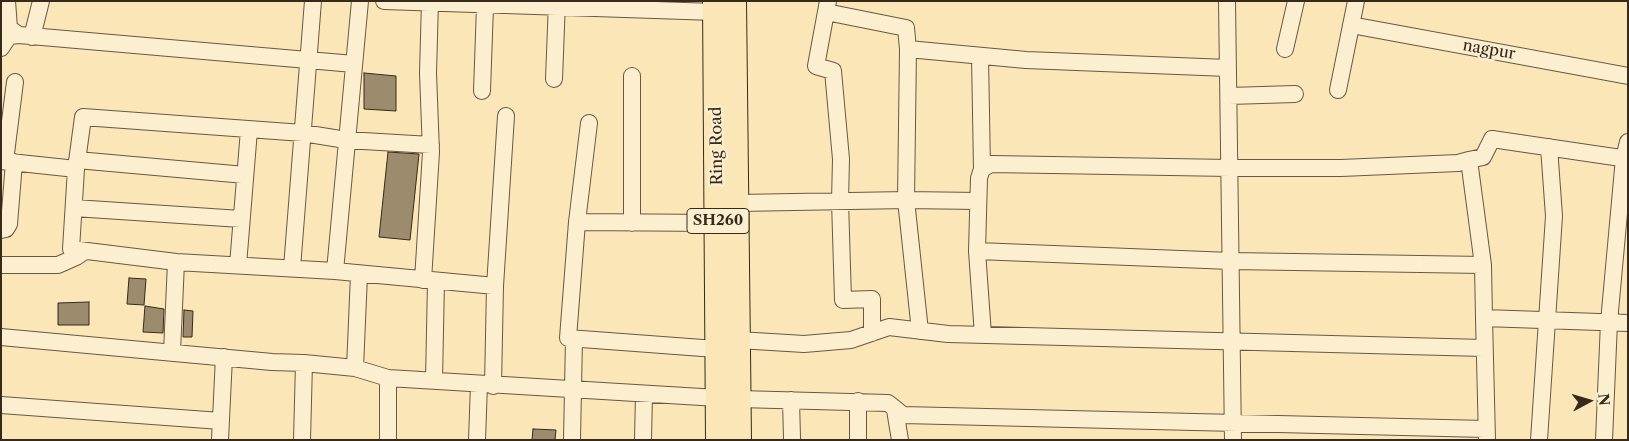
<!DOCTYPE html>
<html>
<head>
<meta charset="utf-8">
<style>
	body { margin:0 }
	#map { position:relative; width:1629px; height:441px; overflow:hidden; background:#fae6b7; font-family:"Libre Caslon Text",serif }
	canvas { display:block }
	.frame { position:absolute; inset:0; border:2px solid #37291c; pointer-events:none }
	.north { position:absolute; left:1564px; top:376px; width:50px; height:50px; -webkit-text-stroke:4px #fcefd0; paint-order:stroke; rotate:84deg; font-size:14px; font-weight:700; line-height:20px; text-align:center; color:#37291c }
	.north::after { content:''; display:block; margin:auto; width:18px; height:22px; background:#37291c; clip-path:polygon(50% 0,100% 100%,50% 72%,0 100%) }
</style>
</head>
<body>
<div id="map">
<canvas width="1629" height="441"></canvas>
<div class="frame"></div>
<div class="north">N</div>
</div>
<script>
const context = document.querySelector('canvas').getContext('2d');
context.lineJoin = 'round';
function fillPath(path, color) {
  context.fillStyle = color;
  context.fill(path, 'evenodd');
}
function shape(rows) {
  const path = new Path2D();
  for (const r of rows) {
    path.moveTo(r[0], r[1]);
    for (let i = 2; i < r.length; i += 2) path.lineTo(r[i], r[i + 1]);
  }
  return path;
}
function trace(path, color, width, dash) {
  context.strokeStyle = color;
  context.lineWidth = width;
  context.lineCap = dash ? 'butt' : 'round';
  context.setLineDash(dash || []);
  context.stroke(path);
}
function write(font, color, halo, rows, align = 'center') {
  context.font = font + ' "Libre Caslon Text",serif';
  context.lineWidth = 4.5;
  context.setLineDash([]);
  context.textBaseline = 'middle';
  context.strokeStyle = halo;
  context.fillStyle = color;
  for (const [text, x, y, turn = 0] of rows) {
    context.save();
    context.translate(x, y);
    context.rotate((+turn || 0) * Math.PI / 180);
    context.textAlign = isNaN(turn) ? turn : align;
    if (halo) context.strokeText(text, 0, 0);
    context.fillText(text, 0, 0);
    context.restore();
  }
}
const building = shape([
	[364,73,396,76,396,111,364,109,364,73],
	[388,152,419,154,410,240,379,237,388,152],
	[129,278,146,279,144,305,127,304,129,278],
	[89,302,89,325,58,325,58,303,89,302],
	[145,306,164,309,163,333,143,332,145,306],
	[184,310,193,311,192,337,183,337,184,310],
	[533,429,556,430,555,440,532,440,533,429]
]);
fillPath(building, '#9c8b6d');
trace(building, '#37291c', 1);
const minor = shape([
	[7,1,9,28,19,35,354,64],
	[384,1,715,12],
	[828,1,816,66,833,71,841,159,840,201,843,300,872,299,872,333],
	[1227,1,1233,440],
	[826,12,906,28,908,49],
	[1351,25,1628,76],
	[32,37,41,1],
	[1,48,9,36,19,35],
	[1285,49,1296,1],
	[980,56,982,169],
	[632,76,632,223],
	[554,79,557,1],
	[1338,90,1356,1],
	[482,91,485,6],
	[1229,96,1295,94],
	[431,145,346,140,303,133,83,117,76,169,71,249,176,262,335,271,495,286],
	[77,160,245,175],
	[1469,160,1483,265,1231,261,977,251,979,178,982,169,991,164,1230,168,1341,168,1458,163,1469,160,1483,157,1492,139,1628,159],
	[1,161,76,169],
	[5,161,15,82],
	[978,201,906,200,908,49,1026,60,1228,68],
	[738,203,906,200,920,331],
	[74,208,241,219],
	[577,222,589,123],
	[1,230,6,229,9,224,14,162],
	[977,251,983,335],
	[1,265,58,265,76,257,85,251],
	[238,265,249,130],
	[1483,265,1484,318,1628,323],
	[292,268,313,1],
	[335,271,360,1],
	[423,280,431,152,428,73,430,1],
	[1484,318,1487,440],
	[1,337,272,362,304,363,355,368,388,378,718,398],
	[738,340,804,344,851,340,889,327,948,334,1484,348],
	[716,349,568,338,577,222,718,223],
	[172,352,176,262],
	[355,368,359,275],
	[434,381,436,281],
	[493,386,495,286,506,116],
	[739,399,888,403,903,415,1486,429],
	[791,400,792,438],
	[858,401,858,440],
	[1,405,221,421],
	[895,410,900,440],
	[220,440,224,357],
	[302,440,304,363],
	[388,440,388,378],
	[477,440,479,384],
	[572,440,574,338],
	[643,440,644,394],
	[1539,440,1554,216,1549,147],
	[1604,440,1609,322,1624,158,1628,142]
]);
const highway = shape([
	[715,1,718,440],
	[734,1,739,440]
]);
trace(minor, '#685843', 18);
trace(highway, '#37291c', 26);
trace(minor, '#fcefd0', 16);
trace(highway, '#fae6b7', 24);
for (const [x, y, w] of [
	[718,221,62]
]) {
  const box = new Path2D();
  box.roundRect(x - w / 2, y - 12.5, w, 25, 4);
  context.fillStyle = '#fcefd0';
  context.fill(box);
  trace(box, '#37291c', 1);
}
write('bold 15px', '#37291c', null, [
	["SH260",718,221]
]);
write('16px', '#37291c', '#fcefd0', [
	["nagpur",1489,50,10],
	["Ring Road",717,146,-91]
]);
</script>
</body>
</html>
